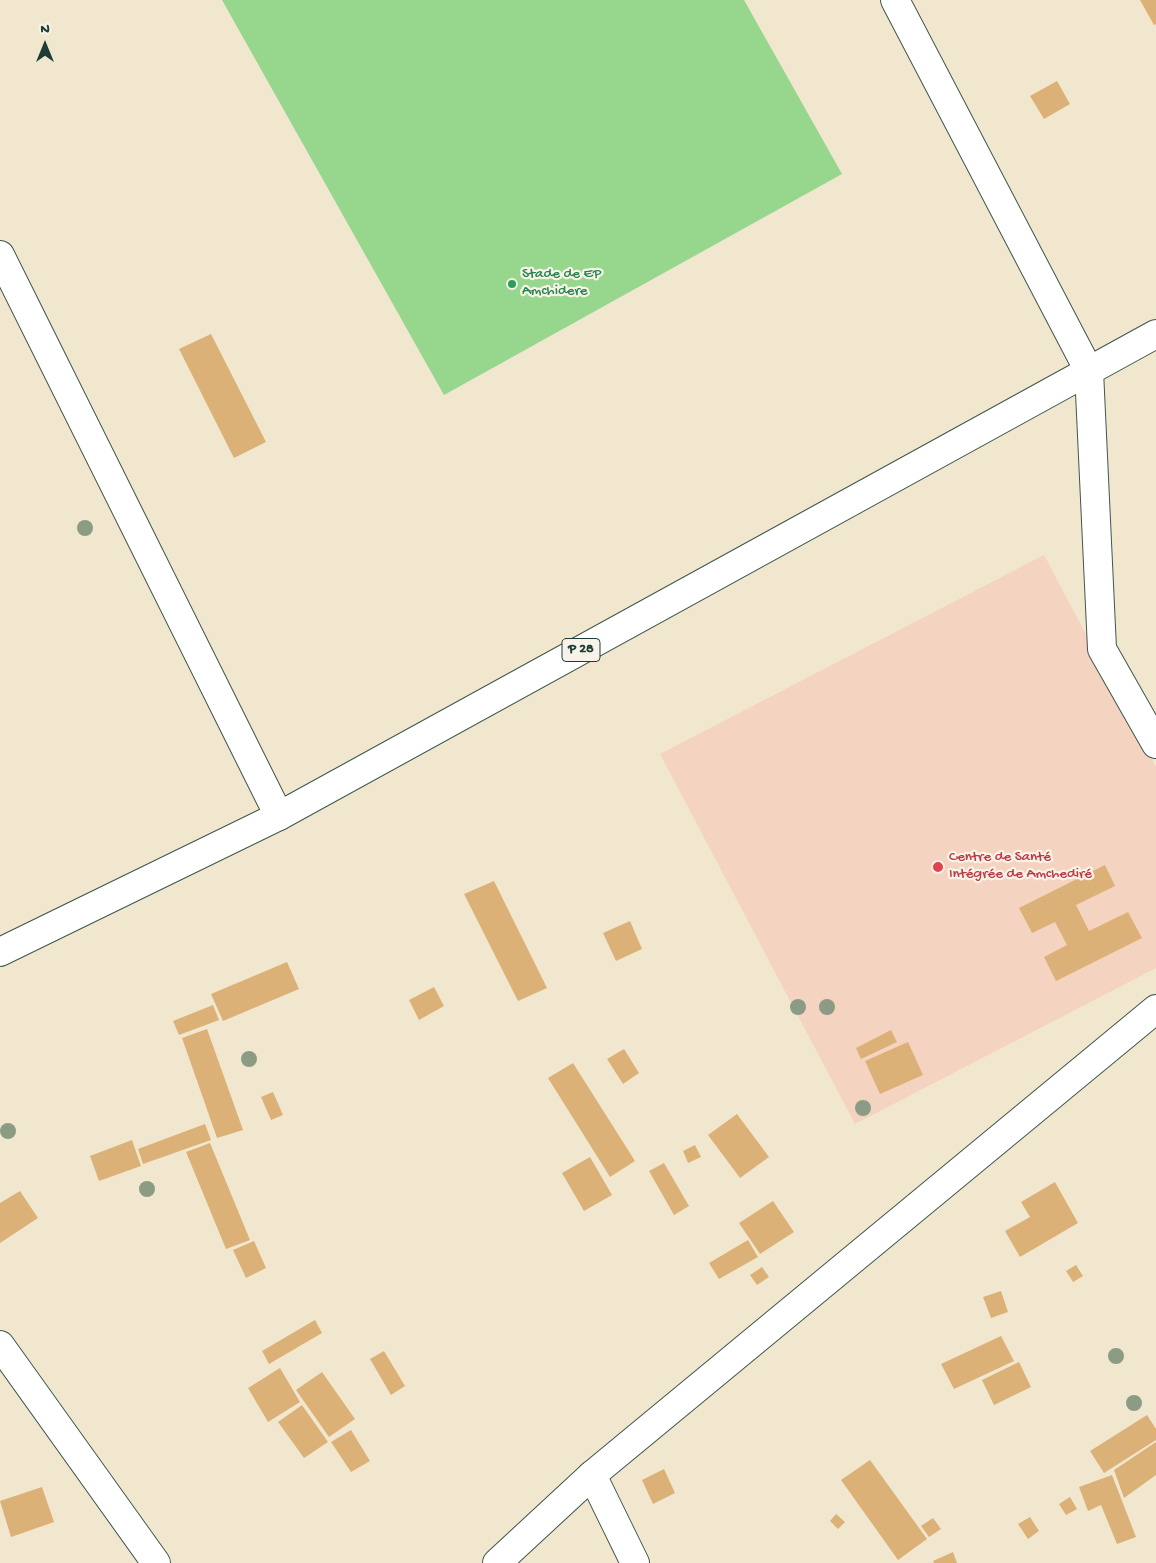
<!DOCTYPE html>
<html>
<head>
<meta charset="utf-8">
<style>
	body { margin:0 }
	#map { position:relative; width:1156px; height:1563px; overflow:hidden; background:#f1e7cf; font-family:"Gochi Hand",sans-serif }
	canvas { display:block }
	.north { position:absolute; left:20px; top:20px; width:50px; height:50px; -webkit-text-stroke:4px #f7f3e8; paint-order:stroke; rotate:0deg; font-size:14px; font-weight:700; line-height:20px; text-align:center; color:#1f3d34 }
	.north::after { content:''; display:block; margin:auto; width:18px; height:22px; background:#1f3d34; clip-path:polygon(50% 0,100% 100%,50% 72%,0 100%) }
</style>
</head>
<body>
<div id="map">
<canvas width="1156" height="1563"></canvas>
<div class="north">N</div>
</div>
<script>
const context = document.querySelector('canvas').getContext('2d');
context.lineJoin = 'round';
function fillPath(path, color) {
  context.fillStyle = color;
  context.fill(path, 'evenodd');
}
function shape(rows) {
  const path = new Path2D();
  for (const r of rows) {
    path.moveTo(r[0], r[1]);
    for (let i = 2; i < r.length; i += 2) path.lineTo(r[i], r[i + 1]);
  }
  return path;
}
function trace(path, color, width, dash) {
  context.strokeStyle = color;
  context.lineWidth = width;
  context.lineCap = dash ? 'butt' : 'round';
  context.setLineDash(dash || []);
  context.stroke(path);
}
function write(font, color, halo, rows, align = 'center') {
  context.font = font + ' "Gochi Hand",sans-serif';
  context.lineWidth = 4.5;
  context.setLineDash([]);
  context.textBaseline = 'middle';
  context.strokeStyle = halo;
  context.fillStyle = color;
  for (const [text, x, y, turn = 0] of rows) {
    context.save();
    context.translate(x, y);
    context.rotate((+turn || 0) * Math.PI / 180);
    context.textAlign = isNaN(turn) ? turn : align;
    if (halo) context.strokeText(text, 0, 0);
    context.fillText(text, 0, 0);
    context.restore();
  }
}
fillPath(shape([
	[1044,555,1156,767,1156,968,855,1124,660,754]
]), '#f4d3c0');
fillPath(shape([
	[222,0,744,0,842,174,444,395]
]), '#96d68d');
fillPath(shape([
	[1140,0,1156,0,1156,24,1154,25],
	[1057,81,1070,104,1044,119,1030,96],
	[211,334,266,442,234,458,179,349],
	[1105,865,1115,886,1076,905,1089,931,1128,912,1142,938,1056,981,1044,957,1067,945,1055,922,1032,933,1019,908],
	[494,881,547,988,518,1001,464,894],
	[630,921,642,949,616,961,603,933],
	[287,962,299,989,223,1021,211,994],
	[434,987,444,1006,419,1020,409,1000],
	[213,1005,219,1020,179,1035,173,1021],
	[207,1029,243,1130,217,1138,182,1038],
	[891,1030,897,1042,861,1059,856,1048],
	[908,1042,923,1075,880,1094,865,1061],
	[624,1049,639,1073,623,1084,607,1059],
	[573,1063,635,1161,610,1177,548,1078],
	[273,1092,283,1115,271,1120,261,1097],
	[737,1114,769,1157,740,1178,708,1135],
	[205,1124,211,1140,143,1164,138,1149],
	[132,1140,141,1166,99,1181,90,1156],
	[210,1143,250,1240,226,1249,186,1152],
	[695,1145,701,1157,688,1163,683,1151],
	[590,1157,612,1195,584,1211,562,1173],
	[664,1163,689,1206,674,1215,649,1171],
	[1055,1182,1078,1223,1020,1257,1005,1231,1030,1217,1021,1202],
	[20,1191,38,1218,0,1243,0,1203],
	[773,1201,794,1232,760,1254,739,1223],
	[748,1240,758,1257,719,1279,709,1263],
	[254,1241,266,1268,246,1278,233,1250],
	[1076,1265,1083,1276,1073,1282,1066,1271],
	[762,1267,769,1277,757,1285,750,1275],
	[1001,1291,1008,1312,991,1318,983,1297],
	[315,1320,322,1333,269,1364,262,1351],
	[1001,1336,1014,1361,954,1389,941,1364],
	[384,1351,405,1386,391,1395,370,1359],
	[1019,1362,1031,1387,994,1405,982,1380],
	[280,1368,300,1402,268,1422,248,1388],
	[322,1372,355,1419,329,1437,296,1390],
	[302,1405,328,1442,304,1458,278,1422],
	[1147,1415,1156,1429,1156,1440,1104,1473,1090,1451],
	[351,1430,370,1461,351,1472,331,1442],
	[1156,1442,1156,1475,1124,1498,1114,1470],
	[870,1460,927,1539,898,1560,841,1480],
	[664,1469,675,1493,653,1504,642,1480],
	[1112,1475,1136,1537,1117,1544,1101,1505,1088,1511,1079,1487],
	[42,1487,54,1522,11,1537,0,1501],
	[1070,1497,1077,1509,1066,1515,1059,1504],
	[836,1514,845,1522,838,1529,830,1521],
	[1030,1517,1039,1531,1028,1539,1018,1524],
	[933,1518,941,1529,929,1537,921,1526],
	[953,1552,957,1563,934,1563,933,1561]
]), '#dcb177');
const street = shape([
	[895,0,1089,371],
	[0,255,279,816],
	[0,1345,156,1563],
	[592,1475,635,1563]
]);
const secondary = shape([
	[1089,371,1102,649,1156,744],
	[497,1563,592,1475,1156,1009]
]);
const primary = shape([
	[0,952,279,816,1156,334]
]);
trace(street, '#3e564b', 30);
trace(secondary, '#3e564b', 30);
trace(primary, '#3e564b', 30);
trace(street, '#fff', 28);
trace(secondary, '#fff', 28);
trace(primary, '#fff', 28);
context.fillStyle = '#8b9b84';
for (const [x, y] of [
	[85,528],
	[798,1007],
	[827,1007],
	[249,1059],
	[863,1108],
	[8,1131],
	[147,1189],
	[1116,1356],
	[1134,1403]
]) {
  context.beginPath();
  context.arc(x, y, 8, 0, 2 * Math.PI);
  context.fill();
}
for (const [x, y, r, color] of [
	[512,284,5,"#2e9e5b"],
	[938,867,6,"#e0444e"]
]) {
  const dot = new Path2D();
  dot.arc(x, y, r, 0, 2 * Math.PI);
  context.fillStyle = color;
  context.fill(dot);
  trace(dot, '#f7f3e8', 2);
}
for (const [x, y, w] of [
	[581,650,38]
]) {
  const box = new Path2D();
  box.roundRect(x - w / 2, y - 11.5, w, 23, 4);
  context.fillStyle = '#f7f3e8';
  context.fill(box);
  trace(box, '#1f3d34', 1);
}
write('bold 14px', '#1f3d34', null, [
	["P 28",581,650]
]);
write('15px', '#27864d', '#f7f3e8', [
	["Stade de EP",522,275],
	["Amchidere",522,292]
], 'left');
write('15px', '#be3a42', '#f7f3e8', [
	["Centre de Santé",949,858],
	["Intégrée de Amchediré",949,875]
], 'left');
</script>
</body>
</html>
